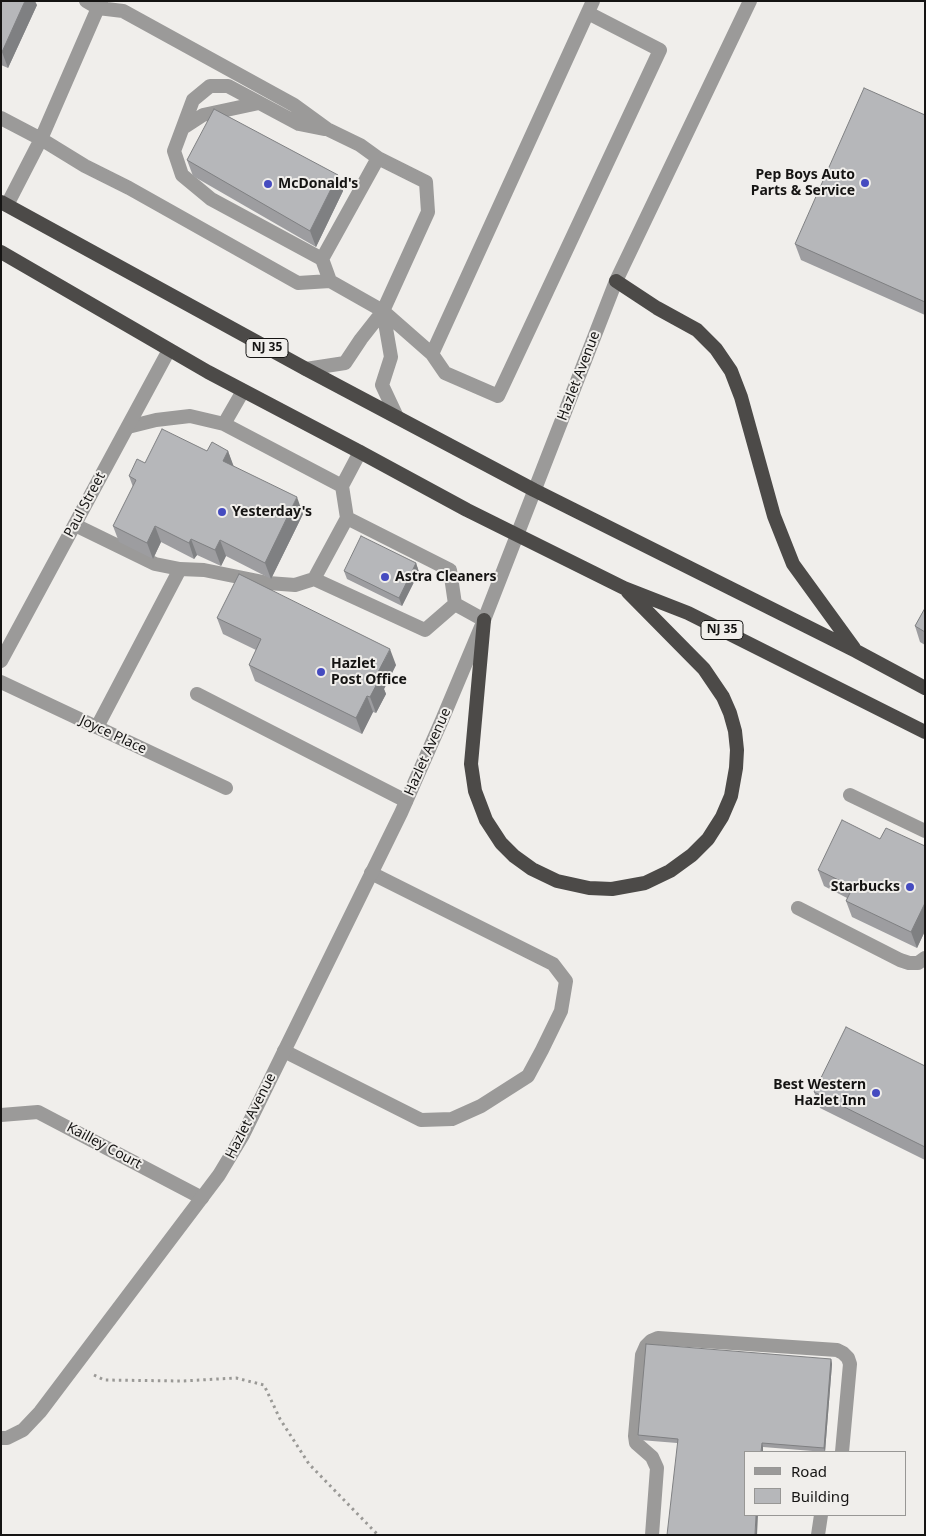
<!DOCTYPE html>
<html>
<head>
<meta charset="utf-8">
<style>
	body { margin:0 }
	#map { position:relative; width:926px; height:1536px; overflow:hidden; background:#f0eeeb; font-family:"Noto Sans",sans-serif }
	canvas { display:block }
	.frame { position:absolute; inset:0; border:2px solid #151413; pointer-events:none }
	.legend { position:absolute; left:744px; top:1451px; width:162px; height:65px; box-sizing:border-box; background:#f0eeeb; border:1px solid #989795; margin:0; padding:6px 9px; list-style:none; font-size:15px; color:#151413 }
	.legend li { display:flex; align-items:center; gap:10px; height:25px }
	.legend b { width:25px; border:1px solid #989795 }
</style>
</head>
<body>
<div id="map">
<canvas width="926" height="1536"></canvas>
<div class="frame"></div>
<ul class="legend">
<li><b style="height:6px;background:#9b9a99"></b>Road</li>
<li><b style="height:14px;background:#b6b7ba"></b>Building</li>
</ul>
</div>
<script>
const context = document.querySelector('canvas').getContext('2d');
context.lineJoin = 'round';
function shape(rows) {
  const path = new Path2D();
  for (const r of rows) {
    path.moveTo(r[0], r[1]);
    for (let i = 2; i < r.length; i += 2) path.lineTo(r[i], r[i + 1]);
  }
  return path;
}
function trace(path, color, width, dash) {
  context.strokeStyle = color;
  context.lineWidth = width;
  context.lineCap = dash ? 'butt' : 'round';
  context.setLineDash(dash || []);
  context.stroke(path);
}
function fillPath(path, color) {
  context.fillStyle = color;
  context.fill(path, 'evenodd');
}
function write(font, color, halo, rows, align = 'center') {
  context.font = font + ' "Noto Sans",sans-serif';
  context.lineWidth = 4;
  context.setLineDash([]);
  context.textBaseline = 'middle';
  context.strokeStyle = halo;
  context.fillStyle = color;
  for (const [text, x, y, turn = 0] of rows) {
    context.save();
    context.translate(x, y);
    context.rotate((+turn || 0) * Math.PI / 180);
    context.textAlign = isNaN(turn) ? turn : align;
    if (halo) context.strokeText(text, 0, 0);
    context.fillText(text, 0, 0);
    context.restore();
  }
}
trace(shape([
	[94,1375,104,1380,182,1381,236,1378,264,1385,280,1419,309,1464,378,1535]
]), '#9a9996', 3, [2.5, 4]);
trace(shape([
	[86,1,98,8,123,11,294,105,327,129,360,145,378,158,426,182,428,212,383,311,361,339,345,363,306,369],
	[1,118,41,139,85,166,129,188,298,283,330,281,383,311,432,354,445,373,498,396,660,50,588,13],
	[183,128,203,115,259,103],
	[324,129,299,124,228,86,210,86,193,100,174,151,182,175,211,199,322,259,330,281],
	[7,205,41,139,101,1],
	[322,259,378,158],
	[383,311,391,357,382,385,397,417],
	[432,354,593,1],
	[224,424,243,391],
	[128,427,156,420,190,416,224,424,342,486],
	[347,518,450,570,455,604],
	[75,525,155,564,180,569],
	[314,579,347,518,342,486,360,452],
	[455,604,484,620],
	[197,694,406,801],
	[97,727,180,569,204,570,268,583,295,585,314,579,425,630,455,604],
	[850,795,925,831],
	[798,908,900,960,909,963,918,963,925,958],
	[284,1051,421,1120,452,1119,481,1106,528,1076,542,1050,561,1011,566,981,553,964,371,873],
	[652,1535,657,1468,652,1457,636,1443,635,1436,642,1355,646,1346,651,1341,658,1338,837,1350,843,1353,848,1358,850,1364,842,1452],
	[818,1535,821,1515]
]), '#9b9a99', 14);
trace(shape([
	[1,661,169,350],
	[1,682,226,788],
	[1,1115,38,1112,202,1198]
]), '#9b9a99', 14);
trace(shape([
	[1,1438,7,1438,23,1430,40,1412,219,1175,243,1135,401,813,442,720,484,620,616,281,750,1]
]), '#9b9a99', 14);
trace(shape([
	[1,202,306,369,534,490,856,651,925,688],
	[1,252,208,372,360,452,467,510,624,588,688,613,925,732],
	[616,281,657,308,697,330,716,349,731,371,741,397,774,516,793,564,854,648],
	[484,620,471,764,475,791,486,820,501,843,514,856,532,869,557,881,589,888,612,889,645,883,670,871,692,855,708,839,722,817,731,796,736,768,737,750,735,731,730,713,723,697,704,669,628,592]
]), '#4c4a48', 14);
fillPath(shape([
	[1,1,37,5,8,68,1,65],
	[925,115,925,315,801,260,795,244],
	[187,160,338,175,343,191,316,247,193,176],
	[207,451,228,451,233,466,303,514,271,579,226,556,221,566,197,555,194,559,161,542,153,559,119,542,113,526,133,487,129,476],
	[416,563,419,572,402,606,347,579,344,571],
	[925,608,925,645,920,642,915,626],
	[217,618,396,665,384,689,386,694,376,713,373,712,362,734,255,681,249,665,256,650,223,634],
	[880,839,925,846,925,931,917,948,852,917,846,901,847,898,824,886,818,870],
	[925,1066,925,1160,820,1108,814,1092],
	[831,1359,832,1364,825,1452,763,1447,677,1443,640,1440,638,1435]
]), '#9d9da0');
fillPath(shape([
	[25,1,35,1,37,5,8,68,2,52],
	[338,175,343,191,316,247,310,231],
	[228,451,234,467,223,461],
	[297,497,303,514,271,579,265,563],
	[155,526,161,542,153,559,147,543],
	[191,539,197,555,194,559,189,543],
	[220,540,226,556,221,566,215,550],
	[416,563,419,572,402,606,399,598],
	[390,649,396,665,384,689,386,694,376,713,370,697,376,676],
	[367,696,373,712,362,734,356,718],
	[925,903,925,931,917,948,911,932],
	[831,1359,832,1364,825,1452,824,1448],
	[762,1443,763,1447,763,1452,761,1452],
	[756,1515,758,1515,757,1535,755,1535]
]), '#7f8082');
const building = shape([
	[1,1,25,1,2,52,1,52,1,1],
	[864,88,925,115,925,302,795,244,864,88],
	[214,109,338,175,310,231,187,160,214,109],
	[162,429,207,451,212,442,228,451,223,461,297,497,265,563,220,540,215,550,191,539,189,543,155,526,147,543,113,526,136,480,129,476,137,459,145,463,162,429],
	[361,536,416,563,399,598,344,571,361,536],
	[239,574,390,649,376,676,380,678,370,697,367,696,356,718,249,665,261,639,217,618,239,574],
	[925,608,925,632,915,626,925,608],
	[842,820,880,839,886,828,925,846,925,903,911,932,846,901,853,887,818,870,842,820],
	[846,1027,925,1066,925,1147,814,1092,846,1027],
	[646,1344,831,1359,824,1448,762,1443,761,1452,745,1452,745,1515,756,1515,755,1535,667,1535,678,1439,638,1435,646,1344]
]);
fillPath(building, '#b6b7ba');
trace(building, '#7f8082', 1);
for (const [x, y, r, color] of [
	[865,183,5,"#454bc0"],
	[268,184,5,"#454bc0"],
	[222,512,5,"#454bc0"],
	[385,577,5,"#454bc0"],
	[321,672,5,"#454bc0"],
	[910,887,5,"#454bc0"],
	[876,1093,5,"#454bc0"]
]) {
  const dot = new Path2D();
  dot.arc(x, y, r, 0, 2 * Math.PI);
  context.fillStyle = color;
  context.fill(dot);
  trace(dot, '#f0eeeb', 2);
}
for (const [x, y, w] of [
	[267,348,42],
	[722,630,42]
]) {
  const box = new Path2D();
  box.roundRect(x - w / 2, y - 9.5, w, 19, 4);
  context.fillStyle = '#f0eeeb';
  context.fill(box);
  trace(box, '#151413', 1);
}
write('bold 12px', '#151413', null, [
	["NJ 35",267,348],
	["NJ 35",722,630]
]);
write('bold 14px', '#151413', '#f0eeeb', [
	["Pep Boys Auto",855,175,"right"],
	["Parts & Service",855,191,"right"],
	["McDonald's",278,184],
	["Yesterday's",232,512],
	["Astra Cleaners",395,577],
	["Hazlet",331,664],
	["Post Office",331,680],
	["Starbucks",900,887,"right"],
	["Best Western",866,1085,"right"],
	["Hazlet Inn",866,1101,"right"]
], 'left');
write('14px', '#151413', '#f0eeeb', [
	["Hazlet Avenue",579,376,-69],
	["Paul Street",85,505,-62],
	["Joyce Place",113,735,25],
	["Hazlet Avenue",428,752,-66],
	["Hazlet Avenue",251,1116,-63],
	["Kailley Court",104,1146,28]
]);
</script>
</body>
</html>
